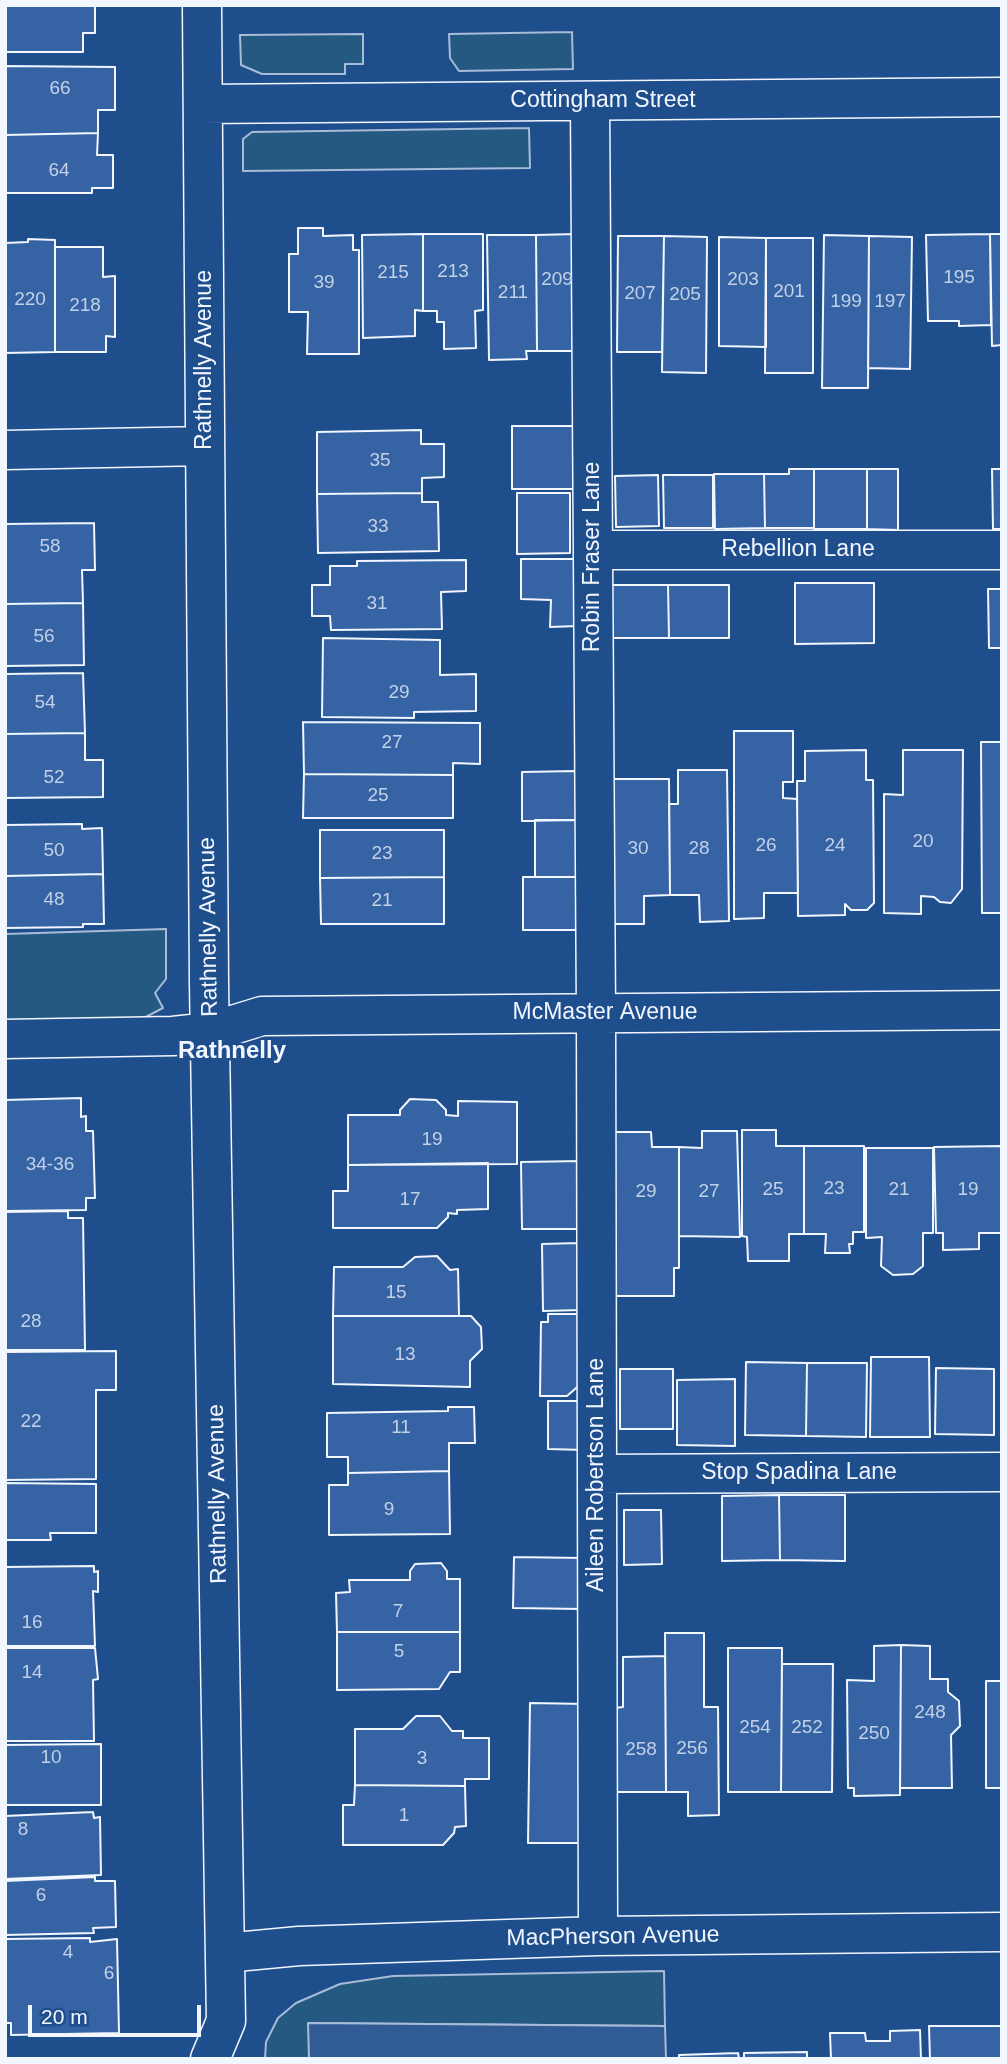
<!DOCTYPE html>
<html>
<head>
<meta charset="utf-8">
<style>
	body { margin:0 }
	#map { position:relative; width:1007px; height:2064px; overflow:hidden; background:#1f4e8c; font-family:Helvetica,sans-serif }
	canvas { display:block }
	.frame { position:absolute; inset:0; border:7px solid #f2f6ff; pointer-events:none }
	.scale { position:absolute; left:28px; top:2005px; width:173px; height:32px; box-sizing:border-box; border:4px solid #f2f6ff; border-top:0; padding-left:9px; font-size:21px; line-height:24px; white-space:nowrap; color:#f2f6ff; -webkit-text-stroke:5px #1f4e8c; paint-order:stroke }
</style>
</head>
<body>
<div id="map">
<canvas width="1007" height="2064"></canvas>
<div class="frame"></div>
<div class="scale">20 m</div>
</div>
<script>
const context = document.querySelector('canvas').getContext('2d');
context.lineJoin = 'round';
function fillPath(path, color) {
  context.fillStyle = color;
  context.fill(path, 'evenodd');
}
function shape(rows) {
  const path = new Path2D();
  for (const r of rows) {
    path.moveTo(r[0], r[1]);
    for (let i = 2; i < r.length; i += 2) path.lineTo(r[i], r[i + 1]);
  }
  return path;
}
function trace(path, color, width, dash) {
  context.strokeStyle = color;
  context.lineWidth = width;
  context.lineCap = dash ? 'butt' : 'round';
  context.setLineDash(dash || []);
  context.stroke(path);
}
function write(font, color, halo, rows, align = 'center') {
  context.font = font + ' Helvetica,sans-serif';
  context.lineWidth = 5;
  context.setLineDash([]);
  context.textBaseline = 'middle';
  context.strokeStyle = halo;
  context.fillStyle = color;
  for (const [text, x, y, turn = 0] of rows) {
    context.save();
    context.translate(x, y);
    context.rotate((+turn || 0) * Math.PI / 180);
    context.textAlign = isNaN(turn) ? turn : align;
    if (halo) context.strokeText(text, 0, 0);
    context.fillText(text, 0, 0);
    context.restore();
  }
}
const green = shape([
	[572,32,573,69,459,71,450,58,449,34,572,32],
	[363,34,363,64,345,64,345,74,262,74,241,65,240,35,363,34],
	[529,128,530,168,243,171,243,139,252,132,529,128],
	[166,929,166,979,155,993,163,1008,134,1023,5,1024,5,934,166,929],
	[664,1971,665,2026,309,2023,309,2059,265,2059,266,2042,278,2018,296,2003,340,1984,393,1976,664,1971]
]);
fillPath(green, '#245a82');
trace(green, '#a8bbd7', 2);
const parking = shape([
	[308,2023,665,2026,666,2059,309,2059,308,2023]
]);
fillPath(parking, '#305b95');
trace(parking, '#a8bbd7', 2);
const building = shape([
	[5,5,95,5,95,33,83,33,83,52,5,52,5,5],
	[5,66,115,67,115,110,98,110,98,133,5,135,5,66],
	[98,133,97,155,113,155,113,188,92,188,92,193,5,193,5,135,98,133],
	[298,228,323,228,323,236,353,235,353,250,359,250,359,354,307,354,308,312,289,312,289,254,298,254,298,228],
	[423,234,483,234,483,310,475,311,476,348,444,349,444,322,437,322,437,311,423,311,423,234],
	[423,234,423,311,415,310,415,336,363,338,362,235,423,234],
	[576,234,578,351,537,351,536,235,576,234],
	[990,234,1002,234,1002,345,992,346,990,234],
	[990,234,991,325,959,326,959,321,928,321,926,235,990,234],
	[487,235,536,235,537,351,526,351,527,359,489,360,487,235],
	[824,235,869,236,868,388,822,388,824,235],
	[618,236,664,236,662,352,617,352,618,236],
	[664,236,707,237,706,373,662,372,664,236],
	[869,236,912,237,910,369,868,368,869,236],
	[719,237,766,238,766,347,719,346,719,237],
	[766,238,813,238,813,373,765,373,766,238],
	[28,239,55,240,55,352,5,353,5,243,28,242,28,239],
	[55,247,103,247,103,277,115,276,115,337,106,336,106,352,55,352,55,247],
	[512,426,573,426,574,489,512,489,512,426],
	[421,430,421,444,444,444,444,477,422,478,422,493,317,494,317,432,421,430],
	[789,469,814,469,814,528,765,528,764,474,789,474,789,469],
	[814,469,867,469,867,529,814,529,814,469],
	[867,469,898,469,898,530,867,529,867,469],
	[992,469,1002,469,1002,529,993,529,992,469],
	[714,474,764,474,765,528,715,529,714,474],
	[658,475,659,526,616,527,615,476,658,475],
	[663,475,713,475,713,528,664,528,663,475],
	[422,493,422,502,438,502,439,551,318,553,317,494,422,493],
	[517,493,570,493,570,553,517,554,517,493],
	[94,523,95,570,82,570,83,603,5,604,5,524,94,523],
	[521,559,578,559,578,626,550,627,551,600,521,599,521,559],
	[466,560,466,591,441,592,442,629,331,630,330,616,312,616,312,585,330,585,330,566,357,566,357,561,466,560],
	[795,583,874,583,874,643,795,644,795,583],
	[609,585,668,585,669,638,609,638,609,585],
	[668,585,729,585,729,638,669,638,668,585],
	[988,589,1002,589,1002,648,989,648,988,589],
	[83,603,84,665,5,666,5,604,83,603],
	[323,638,440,640,440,675,476,674,476,711,414,712,414,718,322,717,323,638],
	[83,673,85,733,5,734,5,674,83,673],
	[303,722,480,723,480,764,453,763,453,775,304,774,303,722],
	[734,731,793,731,793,782,783,782,783,798,797,799,798,893,764,893,764,918,734,919,734,731],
	[85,733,85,760,103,760,103,797,5,798,5,734,85,733],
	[981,742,1002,742,1002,913,982,913,981,742],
	[866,750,866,780,873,780,874,903,867,910,851,910,845,904,845,915,798,916,797,781,805,781,805,751,866,750],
	[903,750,963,750,962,889,951,903,940,902,934,897,921,896,921,914,884,913,884,794,903,795,903,750],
	[678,770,727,770,729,921,700,922,699,895,670,895,669,804,678,804,678,770],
	[576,771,576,820,522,821,522,772,576,771],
	[304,774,453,775,453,818,303,818,304,774],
	[605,779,669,779,670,895,644,896,644,924,606,924,605,779],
	[535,820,576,820,576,877,535,877,535,820],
	[82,824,82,829,102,828,103,874,5,876,5,825,82,824],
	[320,830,444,830,444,877,320,878,320,830],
	[103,874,104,924,83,924,83,927,5,928,5,876,103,874],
	[444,877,444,924,321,924,320,878,444,877],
	[523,877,576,877,576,930,523,930,523,877],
	[81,1098,81,1117,86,1116,86,1131,93,1131,95,1198,86,1198,86,1210,5,1211,5,1100,81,1098],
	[410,1099,436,1100,446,1110,446,1115,458,1116,458,1101,517,1102,517,1164,348,1165,348,1115,400,1115,400,1110,410,1099],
	[742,1130,776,1130,776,1146,804,1146,804,1234,789,1234,789,1261,748,1261,747,1237,742,1236,742,1130],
	[702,1131,737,1131,740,1237,679,1236,679,1147,702,1148,702,1131],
	[612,1132,651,1132,652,1147,679,1147,679,1268,674,1268,674,1296,616,1296,616,1269,613,1268,612,1132],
	[804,1146,864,1146,864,1232,853,1232,853,1244,849,1244,850,1253,825,1253,826,1234,804,1234,804,1146],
	[1002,1146,1002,1233,979,1233,979,1249,943,1250,943,1233,936,1233,934,1147,1002,1146],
	[866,1148,933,1148,933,1233,923,1233,923,1266,913,1274,893,1275,881,1266,882,1237,866,1238,866,1148],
	[582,1161,583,1229,522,1229,521,1162,582,1161],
	[488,1163,488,1209,457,1210,457,1214,448,1213,448,1217,437,1228,333,1228,333,1191,348,1191,348,1165,488,1163],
	[68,1211,68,1218,83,1218,85,1350,5,1350,5,1212,68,1211],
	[579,1243,581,1310,543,1311,542,1244,579,1243],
	[437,1256,450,1270,458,1269,459,1316,333,1316,334,1267,403,1267,415,1257,437,1256],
	[548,1314,584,1314,583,1382,567,1396,540,1396,541,1322,548,1322,548,1314],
	[333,1316,471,1316,481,1327,482,1349,470,1361,470,1387,333,1384,333,1316],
	[116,1351,116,1390,96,1390,96,1479,5,1480,5,1352,116,1351],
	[871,1357,929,1357,930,1437,870,1437,871,1357],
	[746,1362,807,1363,806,1436,745,1435,746,1362],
	[807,1363,867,1363,866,1437,806,1436,807,1363],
	[936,1368,994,1369,994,1435,935,1434,936,1368],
	[620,1369,673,1369,673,1429,620,1429,620,1369],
	[735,1379,735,1446,677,1445,677,1380,735,1379],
	[548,1401,585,1401,585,1450,548,1449,548,1401],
	[448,1407,474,1407,475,1443,449,1443,449,1471,348,1473,348,1457,327,1457,327,1413,448,1411,448,1407],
	[449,1471,450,1534,329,1535,329,1485,348,1485,348,1473,449,1471],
	[5,1483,96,1484,96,1533,50,1533,51,1540,5,1540,5,1483],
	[779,1495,845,1495,845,1561,780,1560,779,1495],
	[779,1495,780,1560,722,1561,722,1496,779,1495],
	[624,1510,661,1510,662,1564,624,1565,624,1510],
	[514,1557,583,1558,582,1609,513,1608,514,1557],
	[441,1563,447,1571,447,1579,460,1579,460,1632,337,1632,336,1593,350,1592,349,1580,410,1580,410,1571,415,1564,441,1563],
	[94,1566,94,1572,98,1571,98,1592,93,1591,95,1646,5,1646,5,1567,94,1566],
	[337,1632,460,1632,460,1672,450,1672,439,1689,337,1690,337,1632],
	[665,1633,704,1633,704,1707,718,1707,719,1815,688,1816,688,1792,666,1792,665,1633],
	[901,1645,930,1646,930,1679,948,1679,948,1692,959,1701,960,1726,951,1735,952,1788,900,1788,901,1645],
	[901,1645,900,1795,854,1796,854,1788,848,1788,847,1680,874,1681,874,1646,901,1645],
	[5,1648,95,1648,98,1679,93,1680,94,1741,5,1741,5,1648],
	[728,1648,782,1648,781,1792,728,1792,728,1648],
	[665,1656,666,1792,616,1792,615,1708,623,1707,623,1657,665,1656],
	[782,1664,833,1664,832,1792,781,1792,782,1664],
	[986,1681,1002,1681,1002,1788,986,1788,986,1681],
	[530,1703,587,1704,586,1843,528,1843,530,1703],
	[416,1716,440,1716,452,1731,463,1731,463,1738,489,1738,489,1779,465,1779,465,1786,355,1785,355,1729,403,1729,416,1716],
	[101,1744,101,1805,5,1805,5,1745,101,1744],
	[355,1785,465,1786,466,1826,455,1827,454,1833,443,1845,343,1845,343,1805,354,1805,355,1785],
	[93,1812,94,1818,100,1817,101,1875,5,1879,5,1816,93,1812],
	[95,1877,95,1881,115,1881,116,1927,93,1928,94,1933,5,1935,5,1881,95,1877],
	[90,1938,90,1942,117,1939,119,2033,11,2035,11,2023,5,2023,5,1939,90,1938],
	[929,2026,1002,2026,1002,2059,930,2059,929,2026],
	[920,2030,921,2059,831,2059,830,2033,865,2033,866,2041,890,2041,890,2031,920,2030],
	[807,2052,807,2059,744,2059,744,2053,807,2052],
	[738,2053,739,2059,679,2059,679,2055,738,2053]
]);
fillPath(building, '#3563a3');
trace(building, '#f2f6ff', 2);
const minor = shape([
	[202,5,209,983,226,2021,210,2059],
	[590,101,596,1013,598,1936],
	[204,104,1002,97],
	[5,450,205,446],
	[593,550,1002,550],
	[5,1039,173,1036,210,1032,262,1016,1002,1010],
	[597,1474,1002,1472],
	[225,1953,299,1946,598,1936,1002,1932]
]);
trace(minor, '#f2f6ff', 41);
trace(minor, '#1f4e8c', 38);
write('19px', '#c3d1e8', null, [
	["66",60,89],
	["64",59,171],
	["213",453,272],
	["215",393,273],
	["195",959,278],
	["209",557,280],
	["203",743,280],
	["39",324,283],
	["201",789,292],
	["211",513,293],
	["207",640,294],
	["205",685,295],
	["220",30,300],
	["199",846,302],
	["197",890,302],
	["218",85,306],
	["35",380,461],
	["33",378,527],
	["58",50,547],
	["31",377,604],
	["56",44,637],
	["29",399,693],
	["54",45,703],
	["27",392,743],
	["52",54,778],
	["25",378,796],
	["20",923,842],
	["26",766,846],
	["24",835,846],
	["30",638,849],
	["28",699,849],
	["50",54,851],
	["23",382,854],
	["48",54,900],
	["21",382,901],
	["19",432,1140],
	["34-36",50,1165],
	["23",834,1189],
	["25",773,1190],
	["21",899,1190],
	["19",968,1190],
	["29",646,1192],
	["27",709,1192],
	["17",410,1200],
	["15",396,1293],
	["28",31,1322],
	["13",405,1355],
	["22",31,1422],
	["11",401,1428],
	["9",389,1510],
	["7",398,1612],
	["16",32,1623],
	["5",399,1652],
	["14",32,1673],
	["248",930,1713],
	["254",755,1728],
	["252",807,1728],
	["250",874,1734],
	["256",692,1749],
	["258",641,1750],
	["10",51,1758],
	["3",422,1759],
	["1",404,1816],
	["8",23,1830],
	["6",41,1896],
	["4",68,1953],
	["6",109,1974]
]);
write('23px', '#f2f6ff', '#1f4e8c', [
	["Cottingham Street",603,101],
	["Rathnelly Avenue",205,360,-90],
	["Rebellion Lane",798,550],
	["Robin Fraser Lane",593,557,-90],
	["Rathnelly Avenue",209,927,-91],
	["McMaster Avenue",605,1013],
	["Stop Spadina Lane",799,1473],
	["Aileen Robertson Lane",597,1475,-90],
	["Rathnelly Avenue",218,1494,-91],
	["MacPherson Avenue",613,1937,-1]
]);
write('bold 24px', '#f2f6ff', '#1f4e8c', [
	["Rathnelly",232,1051]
]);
</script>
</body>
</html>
